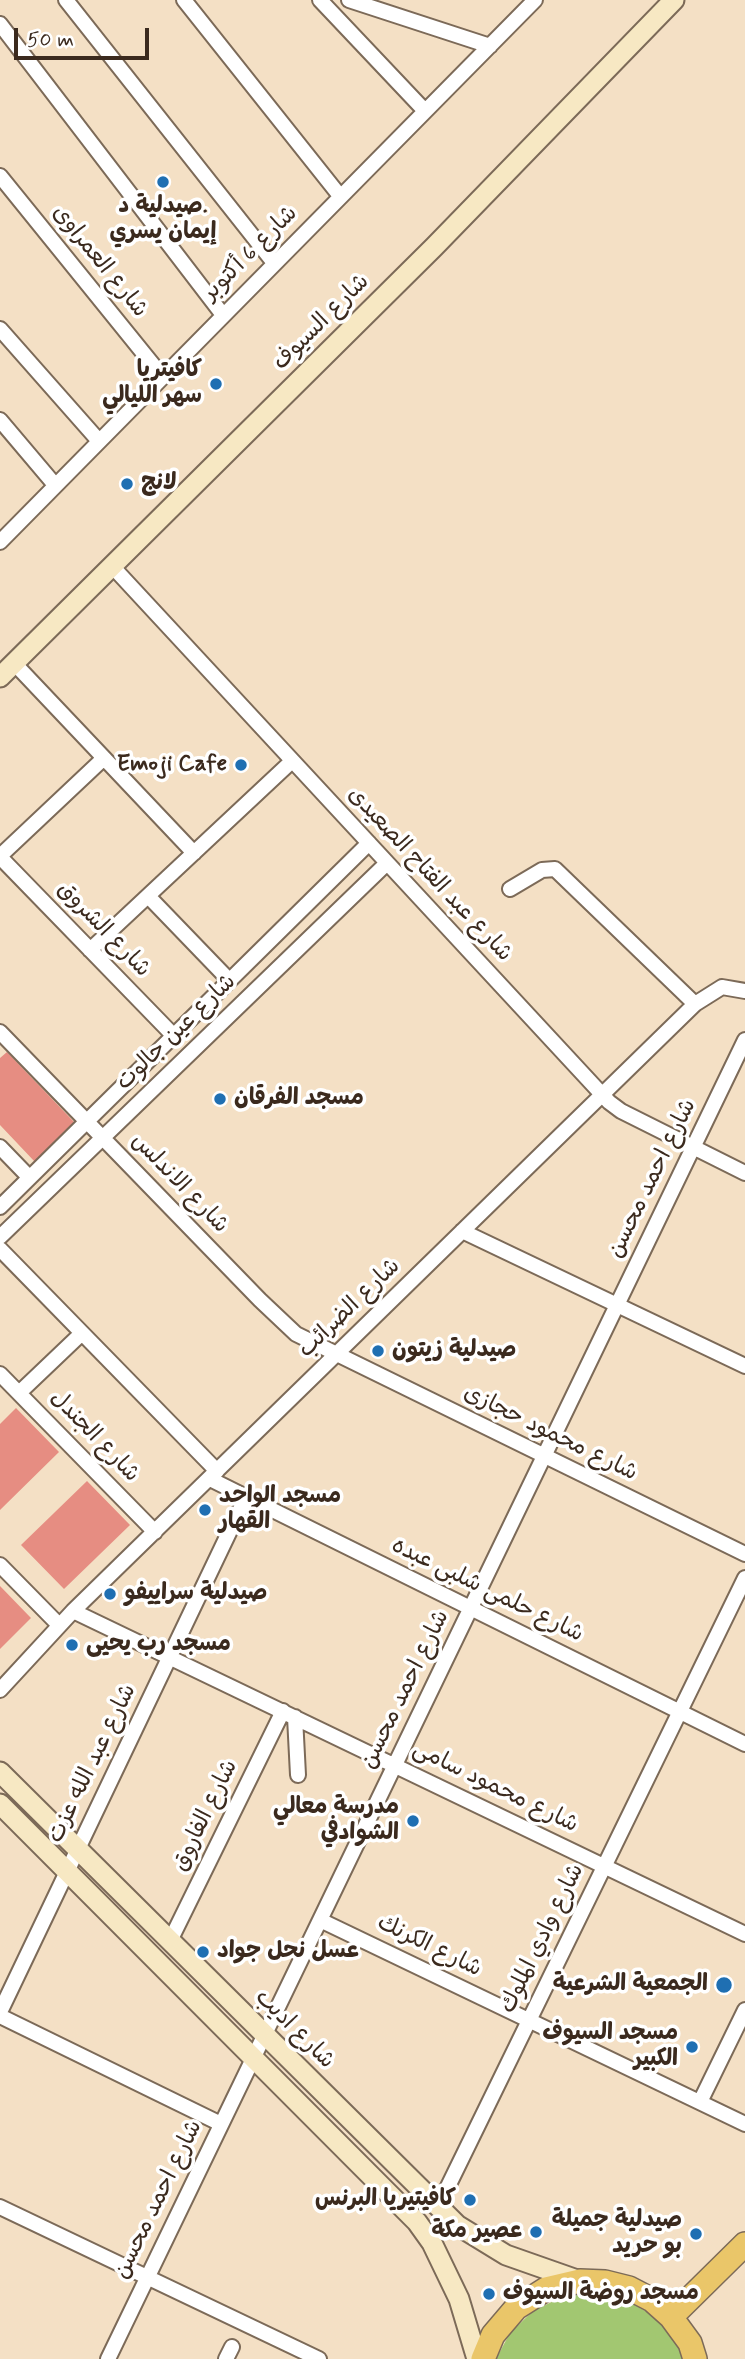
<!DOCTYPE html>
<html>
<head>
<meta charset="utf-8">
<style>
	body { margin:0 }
	#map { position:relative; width:745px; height:2359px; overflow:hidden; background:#f4e0c5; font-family:Mynerve,sans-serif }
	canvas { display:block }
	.scale { position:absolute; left:14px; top:28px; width:135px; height:32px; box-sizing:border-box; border:4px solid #3b2a1e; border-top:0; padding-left:9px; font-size:21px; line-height:24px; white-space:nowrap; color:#3b2a1e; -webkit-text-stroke:5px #fff; paint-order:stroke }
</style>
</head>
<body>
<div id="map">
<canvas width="745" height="2359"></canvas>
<div class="scale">50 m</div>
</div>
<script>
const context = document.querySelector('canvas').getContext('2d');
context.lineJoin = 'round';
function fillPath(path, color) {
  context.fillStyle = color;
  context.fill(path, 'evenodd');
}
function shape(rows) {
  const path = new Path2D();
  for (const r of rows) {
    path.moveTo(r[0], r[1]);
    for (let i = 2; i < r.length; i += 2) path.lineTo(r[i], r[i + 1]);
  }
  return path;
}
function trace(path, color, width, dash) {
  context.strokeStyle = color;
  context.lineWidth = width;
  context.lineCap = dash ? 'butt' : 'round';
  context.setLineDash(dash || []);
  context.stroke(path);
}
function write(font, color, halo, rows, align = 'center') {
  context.font = font + ' Mynerve,"Playpen Sans Arabic",sans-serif';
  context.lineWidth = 7;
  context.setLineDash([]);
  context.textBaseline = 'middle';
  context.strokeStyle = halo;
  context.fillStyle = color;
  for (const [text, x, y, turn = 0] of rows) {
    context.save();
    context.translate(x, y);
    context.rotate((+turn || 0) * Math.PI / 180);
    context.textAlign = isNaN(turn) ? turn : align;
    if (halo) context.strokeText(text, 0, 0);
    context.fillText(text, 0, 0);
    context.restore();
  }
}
fillPath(shape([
	[594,2293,626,2300,654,2316,675,2340,684,2359,496,2359,510,2333,533,2311,562,2297]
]), '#a2c771');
fillPath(shape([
	[7,1052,76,1124,35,1162,0,1125,0,1058],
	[16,1408,59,1452,0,1510,0,1424],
	[87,1481,130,1525,64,1589,21,1545],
	[0,1586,31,1618,0,1649]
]), '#e68d82');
const street = shape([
	[66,0,274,263],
	[184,0,340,196],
	[320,0,425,111],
	[349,0,490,46],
	[0,24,223,315],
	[0,176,162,376],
	[0,329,99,441],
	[0,420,55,485],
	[0,542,535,0],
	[112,566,609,1102,621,1111,745,1173],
	[14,663,194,853],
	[0,856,104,758],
	[0,857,173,1035],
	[510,889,542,870,555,869,695,1004],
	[148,896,229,980],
	[90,950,292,761],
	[0,1032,260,1300,296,1334,745,1554],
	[0,1147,29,1177],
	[0,1207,369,843],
	[462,1231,745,1366],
	[0,1237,387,863],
	[0,1249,217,1471],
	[0,1374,155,1532],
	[19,1393,82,1333],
	[210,1479,745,1744],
	[0,1565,59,1625],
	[73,1611,745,1934],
	[0,1690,73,1611,695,1004,722,987,745,991],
	[295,1717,298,1775],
	[320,1920,745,2124],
	[170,1941,283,1711],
	[0,2012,246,1497],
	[0,2016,221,2124],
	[700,2102,745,2010],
	[0,2207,319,2359],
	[438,2207,745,1578],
	[108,2359,745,1040],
	[226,2359,232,2347]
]);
const secondary = shape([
	[0,677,434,247,674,0],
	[0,1772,457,2225,506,2255,580,2281],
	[0,1804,417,2222,432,2243,459,2299,477,2359]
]);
const primary = shape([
	[671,2317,745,2244],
	[483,2359,493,2335,516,2308,546,2289,580,2281,605,2282,629,2288,652,2300,671,2317,690,2343,695,2359]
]);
trace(street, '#7c6a58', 18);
trace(secondary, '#7c6a58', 23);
trace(primary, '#7c6a58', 26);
trace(street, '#fff', 14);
trace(secondary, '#f7e8c3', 19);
trace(primary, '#eac669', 23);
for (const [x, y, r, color] of [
	[163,182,7,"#1f6fb2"],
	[216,384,7,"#1f6fb2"],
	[127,484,7,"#1f6fb2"],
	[241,765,7,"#1f6fb2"],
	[220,1099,7,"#1f6fb2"],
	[378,1351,7,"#1f6fb2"],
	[205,1510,7,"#1f6fb2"],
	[110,1594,7,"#1f6fb2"],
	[72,1645,7,"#1f6fb2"],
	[413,1821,7,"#1f6fb2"],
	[203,1952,7,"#1f6fb2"],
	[724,1985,9,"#1f6fb2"],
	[692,2047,7,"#1f6fb2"],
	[470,2200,7,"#1f6fb2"],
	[536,2232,7,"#1f6fb2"],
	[696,2234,7,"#1f6fb2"],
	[489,2294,7,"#1f6fb2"]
]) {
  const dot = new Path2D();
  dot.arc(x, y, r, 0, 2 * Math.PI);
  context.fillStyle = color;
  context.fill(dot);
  trace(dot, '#fff', 2.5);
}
write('bold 23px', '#3b2a1e', '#fff', [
	["صيدلية د.",163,207,"center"],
	["إيمان يسري",163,233,"center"],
	["كافيتريا",202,371],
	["سهر الليالي",202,397],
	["لانج",141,484,"left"],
	["Emoji Cafe",227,765],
	["مسجد الفرقان",234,1099,"left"],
	["صيدلية زيتون",392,1351,"left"],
	["مسجد الواحد",219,1497,"left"],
	["القهار",219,1523,"left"],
	["صيدلية سراييفو",124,1594,"left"],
	["مسجد رب يحيى",86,1645,"left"],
	["مدرسة معالي",399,1808],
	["الشوادفي",399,1834],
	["عسل نحل جواد",217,1952,"left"],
	["الجمعية الشرعية",708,1985],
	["مسجد السيوف",678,2034],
	["الكبير",678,2060],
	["كافيتيريا البرنس",456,2200],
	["صيدلية جميلة",682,2221],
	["بو حريد",682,2247],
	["عصير مكة",522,2232],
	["مسجد روضة السيوف",503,2294,"left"]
], 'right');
write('23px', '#3b2a1e', '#fff', [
	["شارع 6 أكتوبر",251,254,-45],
	["شارع العمراوى",99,262,51],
	["شارع السيوف",322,323,-45],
	["شارع عبد الفتاح الصعيدى",429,875,47],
	["شارع الشروق",103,930,46],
	["شارع عين جالوت",177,1033,-44],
	["شارع احمد محسن",653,1179,-64],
	["شارع الاندلس",179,1184,46],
	["شارع الضرائب",350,1309,-44],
	["شارع محمود حجازى",550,1434,26],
	["شارع الجندل",94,1437,46],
	["شارع حلمى شلبى عبده",487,1591,26],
	["شارع احمد محسن",406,1690,-64],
	["شارع عبد الله عزت",93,1764,-64],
	["شارع محمود سامى",495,1788,26],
	["شارع الفاروق",206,1816,-64],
	["شارع وادي الملوك",543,1939,-64],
	["شارع الكرنك",429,1947,26],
	["شارع اديب",294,2030,45],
	["شارع احمد محسن",159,2200,-64]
]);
</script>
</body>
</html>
